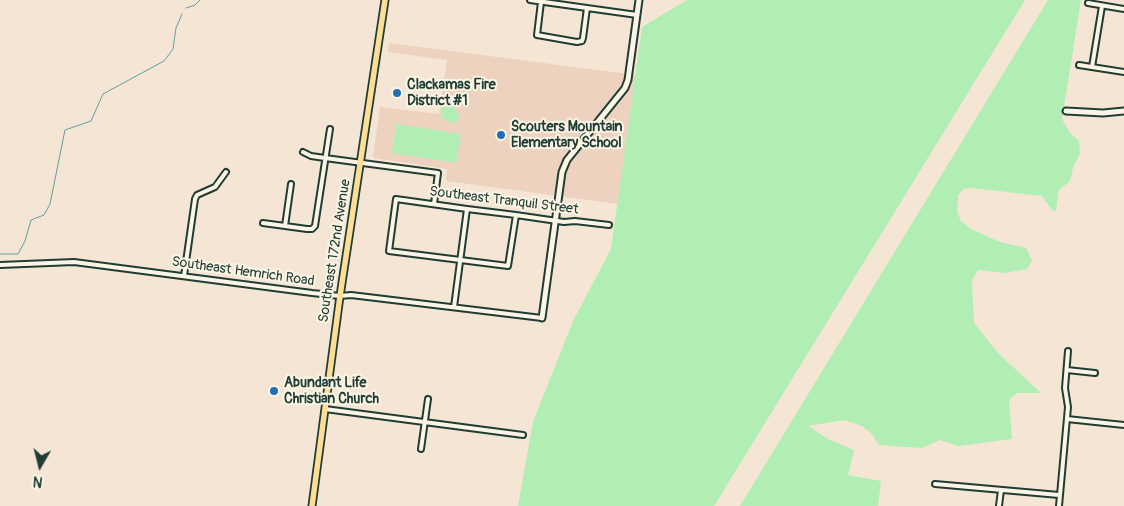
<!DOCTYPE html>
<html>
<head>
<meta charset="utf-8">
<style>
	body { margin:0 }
	#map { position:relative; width:1124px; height:506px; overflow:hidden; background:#f5e5d4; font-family:Pangolin,sans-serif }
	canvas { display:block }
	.north { position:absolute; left:15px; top:441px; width:50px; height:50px; -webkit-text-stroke:4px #fcf5e5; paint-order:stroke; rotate:188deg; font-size:14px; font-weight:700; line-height:20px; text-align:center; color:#1f3d34 }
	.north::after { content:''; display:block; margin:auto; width:18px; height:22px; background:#1f3d34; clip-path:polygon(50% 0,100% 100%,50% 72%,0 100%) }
</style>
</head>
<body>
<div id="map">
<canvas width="1124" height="506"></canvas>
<div class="north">N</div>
</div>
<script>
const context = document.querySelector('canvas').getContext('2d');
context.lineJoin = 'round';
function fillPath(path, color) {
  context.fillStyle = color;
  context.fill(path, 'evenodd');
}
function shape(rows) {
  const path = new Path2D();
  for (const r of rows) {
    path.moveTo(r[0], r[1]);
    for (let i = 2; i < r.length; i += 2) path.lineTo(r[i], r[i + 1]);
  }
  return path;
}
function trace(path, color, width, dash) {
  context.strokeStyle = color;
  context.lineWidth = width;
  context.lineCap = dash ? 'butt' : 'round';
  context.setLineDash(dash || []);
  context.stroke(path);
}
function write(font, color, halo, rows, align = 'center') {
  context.font = font + ' Pangolin,sans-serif';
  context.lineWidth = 4;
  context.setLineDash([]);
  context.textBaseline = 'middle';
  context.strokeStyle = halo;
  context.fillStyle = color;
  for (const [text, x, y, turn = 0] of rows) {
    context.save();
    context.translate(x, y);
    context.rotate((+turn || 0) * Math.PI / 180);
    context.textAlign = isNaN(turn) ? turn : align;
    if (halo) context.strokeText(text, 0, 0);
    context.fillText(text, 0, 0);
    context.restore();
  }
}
fillPath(shape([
	[389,43,636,75,618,204,446,181,447,169,374,158,373,156,380,107,439,114,447,60,388,52]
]), '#edd2bf');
fillPath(shape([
	[687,0,1025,0,714,506,518,506,533,422,573,321,611,249,642,27],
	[1048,0,1081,0,1062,119,1070,133,1079,141,1080,154,1073,167,1071,178,1068,183,1059,189,1056,211,1052,210,1042,196,972,188,964,189,958,195,957,212,961,221,971,229,1000,242,1026,248,1032,261,1027,269,1005,273,978,270,972,280,974,323,998,353,1041,393,1017,393,1009,400,1012,439,959,446,940,440,922,448,879,445,872,434,862,426,845,420,808,426,828,439,854,450,848,475,881,481,878,506,740,506],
	[448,96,455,101,455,110,460,117,454,123,444,120,441,117,443,100],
	[396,124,461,134,456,163,392,153]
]), '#b0eeb4');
trace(shape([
	[186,8,195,5,200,0],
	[0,254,18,254,25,241,31,220,44,215,50,204,65,130,91,121,103,94,164,61,173,49,176,28,182,14]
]), '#629ea0', 1);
const street = shape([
	[530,0,637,15],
	[541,2,537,35,577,42,582,41,583,38,587,8],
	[1088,3,1124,9],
	[1079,65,1124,72],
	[1092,67,1102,6],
	[303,152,311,156,325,158,438,173,434,204],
	[516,215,508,266,389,251,396,199,467,209,516,215,564,222,575,221,609,225],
	[263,223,307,229,312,229,315,226,330,129],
	[285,226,291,184],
	[0,265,74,262,312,293,340,296,351,295,542,318],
	[184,276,195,199,197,195,215,187,226,172],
	[454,307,467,209],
	[1067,370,1095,373],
	[325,409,523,435],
	[1067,419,1124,425],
	[421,449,428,399],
	[935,484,1059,495],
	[999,506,1001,490],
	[1059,506,1068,407,1065,388,1068,351]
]);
const secondary = shape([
	[1066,111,1103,113,1124,111],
	[542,318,562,172,567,160,625,88,628,80,639,0]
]);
const primary = shape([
	[312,506,340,296,385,0]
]);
trace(street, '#1f3d34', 8);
trace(secondary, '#1f3d34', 9);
trace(primary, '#1f3d34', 9);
trace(street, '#fcf5e5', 4);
trace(secondary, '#fcf5e5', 5);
trace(primary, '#fedd96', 5.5);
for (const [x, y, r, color] of [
	[397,93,5,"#1f6fb2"],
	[501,135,5,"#1f6fb2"],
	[274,391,5,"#1f6fb2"]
]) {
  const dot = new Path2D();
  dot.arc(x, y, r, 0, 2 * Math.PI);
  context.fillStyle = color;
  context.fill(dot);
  trace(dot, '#fcf5e5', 2);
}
write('bold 14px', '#1f3d34', '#fcf5e5', [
	["Clackamas Fire",407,85],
	["District #1",407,101],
	["Scouters Mountain",511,127],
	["Elementary School",511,143],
	["Abundant Life",284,383],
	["Christian Church",284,399]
], 'left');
write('14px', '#1f3d34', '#fcf5e5', [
	["Southeast Tranquil Street",504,201,7],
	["Southeast 172nd Avenue",335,251,-81],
	["Southeast Hemrich Road",243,272,8]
]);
</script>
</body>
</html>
